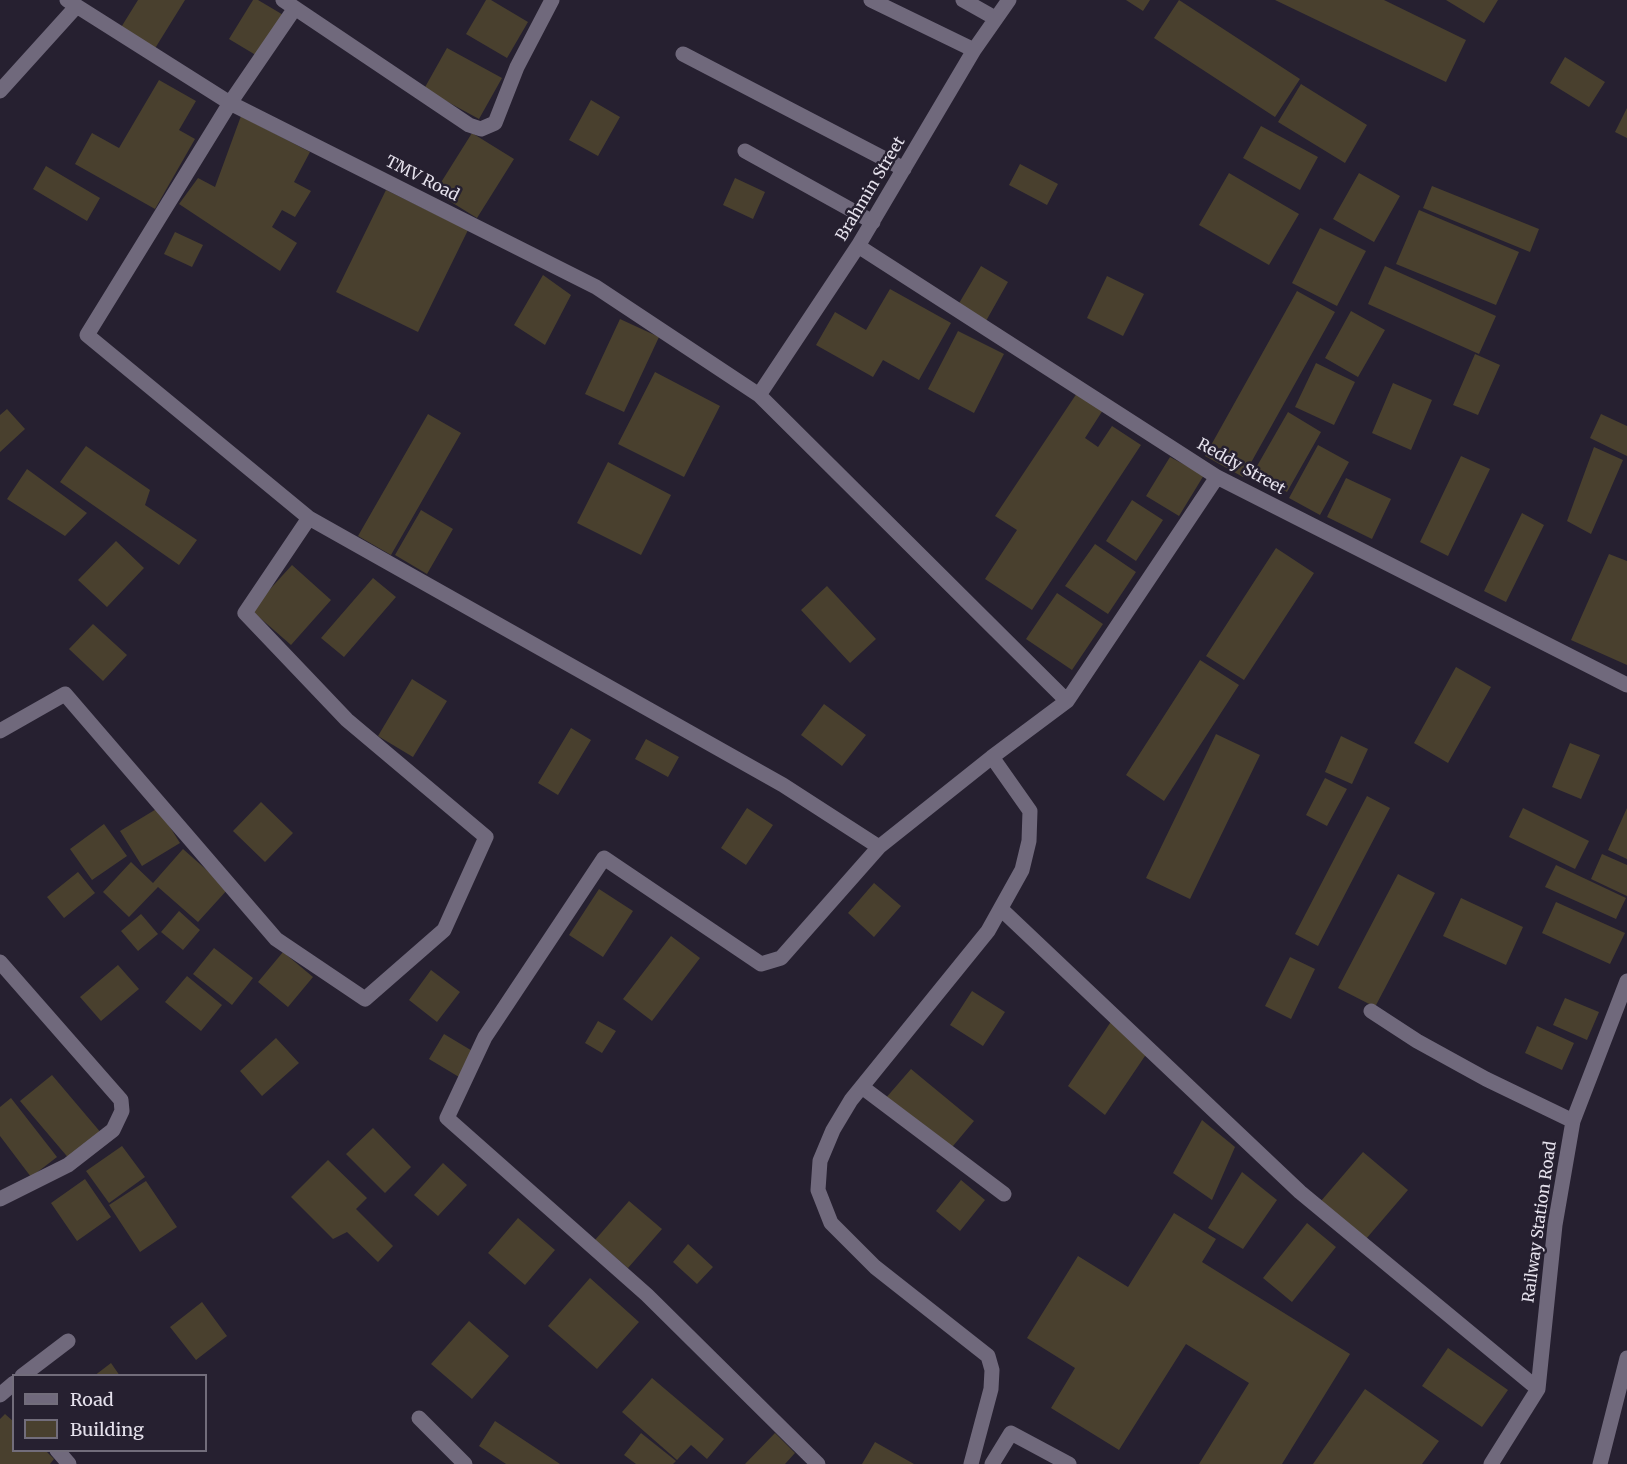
<!DOCTYPE html>
<html>
<head>
<meta charset="utf-8">
<style>
	body { margin:0 }
	#map { position:relative; width:1627px; height:1464px; overflow:hidden; background:#262030; font-family:Merriweather,serif }
	canvas { display:block }
	.legend { position:absolute; left:12px; top:1374px; width:195px; height:78px; box-sizing:border-box; background:#262030; border:2px solid #726d7b; margin:0; padding:8px 10px; list-style:none; font-size:18px; color:#e5e1ec }
	.legend li { display:flex; align-items:center; gap:12px; height:30px }
	.legend b { width:30px; border:2px solid #726d7b }
</style>
</head>
<body>
<div id="map">
<canvas width="1627" height="1464"></canvas>
<ul class="legend">
<li><b style="height:8px;background:#70697c"></b>Road</li>
<li><b style="height:16px;background:#49402e"></b>Building</li>
</ul>
</div>
<script>
const context = document.querySelector('canvas').getContext('2d');
context.lineJoin = 'round';
function fillPath(path, color) {
  context.fillStyle = color;
  context.fill(path, 'evenodd');
}
function shape(rows) {
  const path = new Path2D();
  for (const r of rows) {
    path.moveTo(r[0], r[1]);
    for (let i = 2; i < r.length; i += 2) path.lineTo(r[i], r[i + 1]);
  }
  return path;
}
function trace(path, color, width, dash) {
  context.strokeStyle = color;
  context.lineWidth = width;
  context.lineCap = dash ? 'butt' : 'round';
  context.setLineDash(dash || []);
  context.stroke(path);
}
function write(font, color, halo, rows, align = 'center') {
  context.font = font + ' Merriweather,serif';
  context.lineWidth = 5;
  context.setLineDash([]);
  context.textBaseline = 'middle';
  context.strokeStyle = halo;
  context.fillStyle = color;
  for (const [text, x, y, turn = 0] of rows) {
    context.save();
    context.translate(x, y);
    context.rotate((+turn || 0) * Math.PI / 180);
    context.textAlign = isNaN(turn) ? turn : align;
    if (halo) context.strokeText(text, 0, 0);
    context.fillText(text, 0, 0);
    context.restore();
  }
}
fillPath(shape([
	[138,0,185,0,154,50,120,29],
	[253,0,258,0,285,16,259,57,229,39],
	[486,0,491,0,528,22,507,58,466,34],
	[1126,0,1150,0,1143,11],
	[1179,0,1300,79,1275,117,1154,38],
	[1275,0,1384,0,1466,40,1446,82],
	[1446,0,1498,0,1484,23],
	[447,48,502,78,479,119,424,89],
	[1565,57,1605,82,1589,107,1550,83],
	[159,80,196,101,179,130,195,139,155,209,75,164,92,133,119,148],
	[1301,84,1367,125,1345,163,1278,122],
	[591,100,620,117,598,156,569,140],
	[1627,108,1627,138,1615,132],
	[241,116,310,152,294,182,311,191,295,217,282,210,272,227,297,243,280,271,179,204,198,178,215,187],
	[1261,126,1318,157,1300,190,1243,158],
	[472,133,514,159,477,218,435,192],
	[1020,164,1058,184,1047,205,1009,185],
	[46,166,100,198,87,221,33,189],
	[1229,173,1299,214,1269,265,1199,225],
	[1359,173,1400,196,1374,242,1333,219],
	[735,178,765,192,753,219,723,205],
	[1432,186,1539,229,1530,252,1423,208],
	[386,190,468,230,418,332,336,292],
	[1419,210,1519,252,1496,305,1396,264],
	[1320,228,1366,251,1337,306,1292,283],
	[175,232,203,245,192,267,164,254],
	[981,266,1008,282,986,321,958,305],
	[1385,266,1496,316,1479,354,1368,304],
	[543,275,571,295,545,345,514,325],
	[1107,276,1144,294,1123,336,1087,318],
	[890,289,951,323,919,380,883,360,873,377,816,345,835,312,866,330],
	[1297,291,1335,312,1243,477,1205,456],
	[1351,311,1385,330,1358,377,1325,358],
	[620,319,659,337,624,412,585,394],
	[958,331,1004,354,974,413,928,389],
	[1475,354,1500,365,1478,415,1453,405],
	[1316,363,1355,382,1334,425,1295,407],
	[655,372,720,406,684,477,618,444],
	[1393,383,1432,400,1411,450,1372,433],
	[1077,393,1103,410,1085,438,1098,447,1112,426,1141,445,1032,610,985,579,1017,530,995,516],
	[7,409,25,429,0,452,0,415],
	[1288,412,1321,432,1287,492,1253,473],
	[428,414,461,433,391,555,358,536],
	[1601,414,1627,426,1627,456,1590,438],
	[1318,445,1349,462,1320,515,1289,498],
	[86,446,150,490,145,505,197,540,179,565,60,482],
	[1594,447,1623,460,1591,534,1567,521],
	[1461,456,1490,469,1448,556,1420,542],
	[1170,457,1204,475,1179,516,1146,496],
	[608,462,671,495,641,555,577,523],
	[27,469,87,513,65,536,7,499],
	[1346,478,1391,499,1372,539,1327,517],
	[1132,500,1163,520,1136,561,1106,541],
	[421,510,453,529,427,574,395,555],
	[1522,513,1544,525,1506,602,1484,591],
	[116,541,144,568,107,607,78,580],
	[1095,544,1136,572,1108,614,1065,586],
	[1276,548,1314,573,1244,680,1206,656],
	[1609,554,1627,561,1627,665,1571,640],
	[292,565,331,600,291,645,251,610],
	[373,578,396,597,344,657,321,638],
	[827,586,876,639,850,663,801,610],
	[1057,593,1103,624,1072,670,1026,639],
	[93,624,127,655,103,681,69,649],
	[1200,660,1239,685,1164,801,1126,775],
	[1456,667,1491,687,1448,763,1414,743],
	[412,679,447,701,413,757,378,736],
	[824,704,866,735,842,766,801,735],
	[571,728,591,740,558,795,538,783],
	[1216,734,1260,755,1190,899,1146,878],
	[1341,736,1368,749,1352,784,1325,772],
	[646,739,679,757,668,777,635,759],
	[1570,743,1600,755,1581,799,1552,787],
	[1325,778,1347,789,1327,826,1306,815],
	[1367,796,1390,808,1318,946,1295,934],
	[261,802,293,833,265,862,233,831],
	[158,808,180,843,142,866,120,831],
	[747,808,773,825,746,865,721,848],
	[1523,808,1589,841,1575,869,1509,837],
	[1627,808,1627,859,1608,850],
	[104,824,127,856,92,880,70,849],
	[183,849,228,889,198,922,158,887,129,917,103,892,131,862,153,883],
	[1602,854,1627,865,1627,896,1591,879],
	[1556,865,1626,898,1616,919,1545,887],
	[78,872,95,893,64,918,47,897],
	[1398,874,1435,893,1375,1007,1338,988],
	[874,883,901,906,874,937,848,913],
	[599,889,633,911,603,957,569,935],
	[1461,898,1523,927,1506,965,1443,936],
	[1556,902,1625,933,1610,964,1542,933],
	[179,911,200,930,183,950,161,932],
	[141,914,158,934,138,951,121,931],
	[671,936,700,958,652,1021,623,999],
	[214,948,253,978,232,1005,193,974],
	[283,952,313,977,288,1007,258,982],
	[1290,957,1315,969,1291,1019,1265,1006],
	[118,965,139,989,101,1021,80,997],
	[431,970,460,992,437,1022,409,1000],
	[187,976,222,1005,201,1031,165,1002],
	[972,991,1005,1012,983,1046,950,1025],
	[1565,998,1599,1012,1587,1040,1553,1025],
	[1112,1020,1147,1053,1105,1115,1068,1086],
	[598,1021,616,1031,602,1053,585,1043],
	[1537,1026,1574,1043,1562,1070,1525,1053],
	[444,1034,474,1052,459,1077,429,1059],
	[276,1038,299,1063,262,1096,240,1071],
	[911,1069,974,1121,948,1152,885,1099],
	[52,1075,102,1134,71,1161,20,1101],
	[11,1098,57,1157,31,1177,0,1136,0,1107],
	[1202,1120,1235,1147,1212,1200,1173,1173],
	[373,1128,411,1167,385,1193,346,1154],
	[122,1146,145,1177,109,1203,86,1171],
	[1363,1152,1408,1190,1366,1239,1321,1201],
	[328,1160,367,1198,356,1209,393,1246,378,1262,347,1232,333,1239,291,1197],
	[443,1163,467,1185,438,1216,414,1195],
	[1242,1172,1277,1200,1243,1249,1208,1228],
	[85,1179,111,1217,77,1241,51,1203],
	[961,1180,985,1200,960,1231,936,1211],
	[146,1181,177,1227,140,1252,109,1205],
	[629,1201,662,1229,628,1268,595,1240],
	[1174,1213,1216,1239,1202,1262,1350,1354,1282,1464,1199,1464,1249,1383,1186,1344,1119,1450,1051,1408,1075,1368,1027,1338,1078,1256,1128,1287],
	[518,1218,555,1250,525,1285,488,1253],
	[1307,1223,1336,1247,1292,1302,1263,1278],
	[688,1244,713,1267,697,1284,673,1262],
	[590,1278,639,1322,597,1369,548,1326],
	[202,1302,227,1336,196,1360,170,1327],
	[469,1321,509,1356,472,1399,431,1364],
	[1448,1348,1508,1390,1482,1427,1422,1386],
	[111,1363,120,1376,94,1376],
	[652,1378,724,1439,707,1459,691,1445,677,1460,622,1412],
	[1365,1389,1439,1441,1422,1464,1313,1464],
	[5,1414,14,1422,14,1450,45,1450,54,1459,50,1464,0,1464,0,1419],
	[495,1421,560,1464,506,1464,479,1446],
	[641,1433,676,1461,673,1464,636,1464,624,1455],
	[775,1433,795,1453,785,1464,745,1464],
	[875,1442,914,1464,862,1464]
]), '#49402e');
trace(shape([
	[67,0,230,103,596,287,759,395,1067,701],
	[283,0,469,125,481,129,495,123,517,67,552,0],
	[871,0,974,50],
	[963,0,995,18],
	[295,8,230,103,87,335,309,518,783,785,879,847,781,958,761,964,604,858,485,1037,447,1118,647,1295,818,1464],
	[683,54,904,169],
	[0,91,75,8],
	[745,151,873,222],
	[858,246,1217,477,1627,685],
	[759,395,858,246,974,50,1009,0],
	[0,731,65,694,276,939,365,999,444,930,486,837,347,720,245,613,309,518],
	[879,847,992,757,1067,701,1217,477],
	[1001,909,1300,1192,1538,1389],
	[0,962,121,1100,122,1111,113,1130,68,1165,0,1199],
	[1371,1011,1417,1041,1486,1079,1573,1121],
	[862,1087,1004,1194],
	[22,1376,68,1341],
	[0,1395,14,1383],
	[419,1418,465,1464],
	[57,1450,69,1464],
	[971,1464,991,1389,992,1370,988,1356,875,1267,831,1223,818,1190,820,1161,833,1130,851,1100,988,931,1022,870,1029,841,1030,811,992,757],
	[992,1464,1011,1433,1069,1464],
	[1491,1464,1538,1389,1555,1225,1573,1121,1627,981],
	[1600,1464,1627,1358]
]), '#70697c', 15);
write('16px', '#e5e1ec', '#262030', [
	["TMV Road",422,179,27],
	["Brahmin Street",871,189,-59],
	["Reddy Street",1241,467,29],
	["Railway Station Road",1540,1222,-82]
]);
</script>
</body>
</html>
